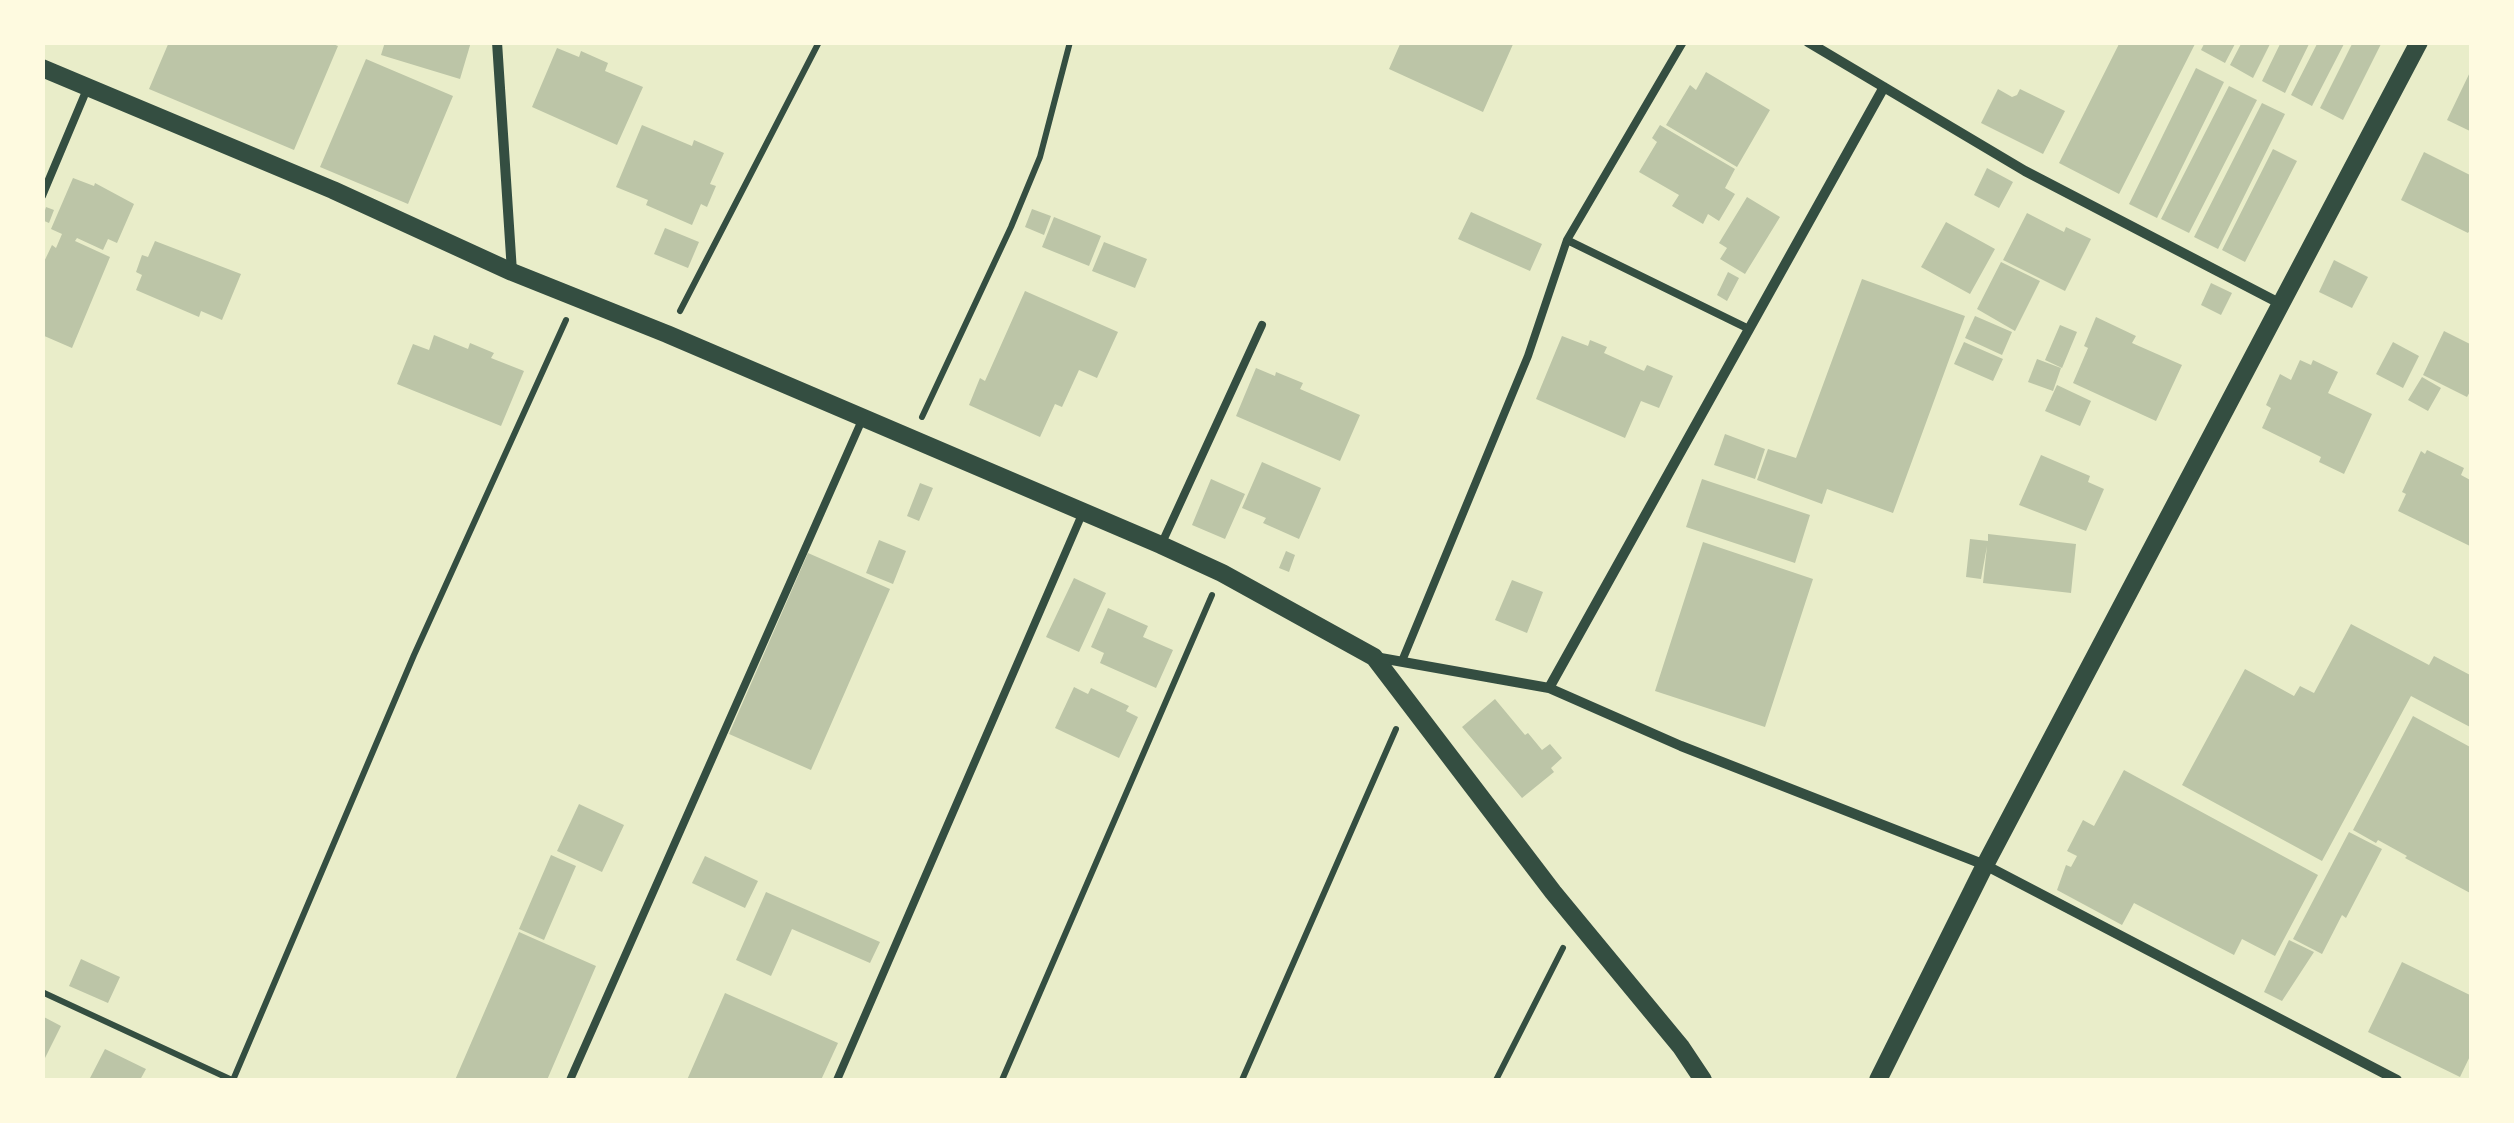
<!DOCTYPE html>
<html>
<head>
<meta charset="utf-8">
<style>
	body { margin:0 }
	#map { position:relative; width:2514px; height:1123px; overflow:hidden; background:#e9edc9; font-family:Signika,sans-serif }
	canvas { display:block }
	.frame { position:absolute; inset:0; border:45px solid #fefae0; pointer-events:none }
</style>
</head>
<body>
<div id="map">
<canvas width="2514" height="1123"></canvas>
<div class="frame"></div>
</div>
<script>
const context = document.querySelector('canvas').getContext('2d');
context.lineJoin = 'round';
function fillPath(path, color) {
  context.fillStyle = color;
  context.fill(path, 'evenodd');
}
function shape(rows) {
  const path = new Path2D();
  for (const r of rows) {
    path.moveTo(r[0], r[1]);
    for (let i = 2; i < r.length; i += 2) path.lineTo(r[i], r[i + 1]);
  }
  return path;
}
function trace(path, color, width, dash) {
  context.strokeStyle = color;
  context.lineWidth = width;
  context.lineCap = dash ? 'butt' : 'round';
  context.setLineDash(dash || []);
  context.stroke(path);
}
fillPath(shape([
	[169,42,328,42,338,46,294,150,149,89],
	[385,42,471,42,460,79,381,55],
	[1401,42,1514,42,1483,112,1389,69],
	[2120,42,2196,42,2119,194,2059,163],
	[2205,42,2236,42,2225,63,2201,50],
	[2242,42,2271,42,2253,78,2230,65],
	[2281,42,2310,42,2285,93,2262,81],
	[2318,42,2345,42,2312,106,2291,95],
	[2353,42,2382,42,2343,120,2320,108],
	[557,48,579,57,581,51,608,63,605,71,643,87,617,145,532,107],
	[366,59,453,96,408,204,320,167],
	[2196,68,2224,82,2157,218,2129,204],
	[2472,68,2472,132,2447,120],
	[1706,72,1770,110,1737,167,1666,125,1690,85,1696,90],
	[2229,86,2257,100,2189,233,2161,219],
	[1998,89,2012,97,2017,95,2020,89,2065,111,2043,154,1981,123],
	[2262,103,2285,114,2218,249,2194,237],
	[642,125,692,146,694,140,724,153,710,184,716,186,707,207,701,204,692,225,646,205,648,200,616,187],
	[1660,125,1735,169,1725,188,1735,194,1719,221,1708,214,1703,224,1672,206,1679,195,1639,172,1657,142,1652,138],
	[2273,149,2297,161,2245,262,2222,250],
	[2424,152,2472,176,2472,227,2468,233,2401,200],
	[1987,168,2013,182,1999,208,1974,195],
	[73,178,94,186,95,183,134,204,117,243,108,239,103,250,77,238,75,241,110,257,72,348,42,335,42,266,52,245,56,248,62,234,51,229],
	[1747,197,1780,217,1745,274,1720,259,1727,248,1719,243],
	[46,207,54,210,49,223,42,220],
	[1032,209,1051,216,1044,235,1025,227],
	[1471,212,1542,244,1530,271,1458,239],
	[2027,213,2064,232,2066,227,2091,239,2065,291,2003,260],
	[1054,217,1101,236,1089,266,1042,247],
	[1946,222,1995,249,1970,294,1921,267],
	[665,228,699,242,688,268,654,254],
	[155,241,241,274,222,320,201,311,199,317,136,290,142,275,136,272,142,255,148,257],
	[1104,242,1147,259,1135,288,1092,271],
	[2334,260,2368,277,2352,308,2319,292],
	[2001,262,2040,281,2015,331,1977,309],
	[1728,272,1739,278,1727,301,1717,295],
	[1862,279,1965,316,1893,513,1827,489,1822,504,1757,480,1768,449,1796,458],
	[2211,283,2232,293,2221,315,2201,305],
	[1025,291,1118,332,1097,378,1079,370,1062,407,1055,404,1040,437,969,405,980,378,985,381],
	[1975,316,2012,332,2002,355,1965,338],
	[2096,317,2136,336,2132,343,2182,365,2156,421,2073,383,2088,348,2084,346],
	[2060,325,2077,332,2062,368,2045,360],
	[2444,331,2472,345,2472,388,2467,397,2423,375],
	[434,335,468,349,470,343,494,353,491,358,524,371,501,426,397,384,413,344,429,350],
	[1562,336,1588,346,1590,340,1607,347,1604,353,1644,371,1647,365,1673,376,1659,408,1641,401,1625,438,1536,399],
	[1964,342,2003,359,1993,381,1954,364],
	[2393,342,2419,356,2403,388,2376,374],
	[2037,359,2061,368,2053,391,2028,382],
	[2300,360,2311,365,2313,360,2338,372,2328,393,2372,414,2344,474,2319,462,2321,457,2262,428,2271,408,2266,405,2280,374,2291,380],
	[1256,368,1275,376,1276,372,1303,383,1300,389,1360,415,1340,461,1236,416],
	[2422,377,2441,388,2428,411,2408,400],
	[2057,385,2091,401,2080,426,2045,411],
	[1725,434,1765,449,1755,479,1714,465],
	[2427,450,2464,468,2461,475,2472,481,2472,547,2398,511,2406,494,2402,492,2421,451,2425,454],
	[2041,455,2090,476,2088,482,2104,489,2086,531,2019,505],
	[1262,462,1321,488,1299,539,1263,523,1266,518,1242,508],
	[1211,479,1245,494,1225,539,1192,525],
	[1702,479,1810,515,1795,563,1686,527],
	[920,483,933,488,919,521,907,516],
	[1988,534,2076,544,2071,593,1983,583,1987,546,1981,579,1966,577,1970,539,1988,541],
	[879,540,906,551,893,584,866,573],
	[1703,542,1813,579,1765,727,1655,691],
	[1286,551,1295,555,1289,572,1279,568],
	[808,553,890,589,811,770,729,734],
	[1074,578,1106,593,1079,652,1046,637],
	[1512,580,1543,592,1527,633,1495,620],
	[1108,608,1148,626,1143,637,1173,650,1156,688,1100,663,1104,653,1091,647],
	[2351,624,2429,665,2434,656,2472,676,2472,728,2411,696,2322,861,2182,785,2245,669,2294,696,2300,686,2314,693],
	[1074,687,1088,694,1091,688,1129,706,1126,711,1138,717,1119,758,1055,728],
	[1495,699,1525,735,1528,733,1542,750,1550,744,1562,758,1551,768,1554,772,1522,798,1462,727],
	[2413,716,2472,748,2472,894,2405,858,2407,856,2378,840,2376,843,2353,830],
	[2124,770,2318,875,2275,956,2242,939,2234,955,2134,903,2122,925,2057,890,2066,865,2071,867,2077,856,2067,851,2083,820,2094,826],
	[579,804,624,825,602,872,557,851],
	[2349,832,2382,849,2346,918,2342,915,2322,954,2293,939],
	[551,855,576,866,544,940,519,929],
	[705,856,758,881,745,908,692,883],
	[766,892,880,942,870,963,792,929,771,976,736,960],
	[519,932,596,966,547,1080,455,1080],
	[2289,940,2314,952,2282,1001,2264,992],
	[81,959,120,977,108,1003,69,986],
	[2402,962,2472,996,2472,1052,2460,1077,2368,1032],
	[725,993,838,1043,821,1080,687,1080],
	[42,1016,61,1026,42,1064],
	[105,1049,146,1069,140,1080,89,1080]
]), '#bcc5a7');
trace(shape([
	[680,311,819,42],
	[922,417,1011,227,1040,157,1070,42],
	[42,992,232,1080],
	[233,1080,414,655,566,320],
	[1002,1080,1212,595],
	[1242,1080,1396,729],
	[1496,1080,1563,948]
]), '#344e41', 6);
trace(shape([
	[42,196,87,89],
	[1567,240,1749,329],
	[1161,545,1262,325],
	[1402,661,1528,356,1567,240,1683,42],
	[570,1080,862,420],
	[837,1080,1083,512]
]), '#344e41', 8);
trace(shape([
	[497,42,512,272],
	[1808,42,2025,171,2281,304],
	[1375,657,1549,688,1681,746,1985,865,2397,1080],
	[1549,688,1884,87]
]), '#344e41', 10);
trace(shape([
	[42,68,333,190,512,272,667,334,1161,545,1222,573,1374,657,1553,892,1681,1047,1703,1080],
	[1878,1080,1985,865,2419,42]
]), '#344e41', 18);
</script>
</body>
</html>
